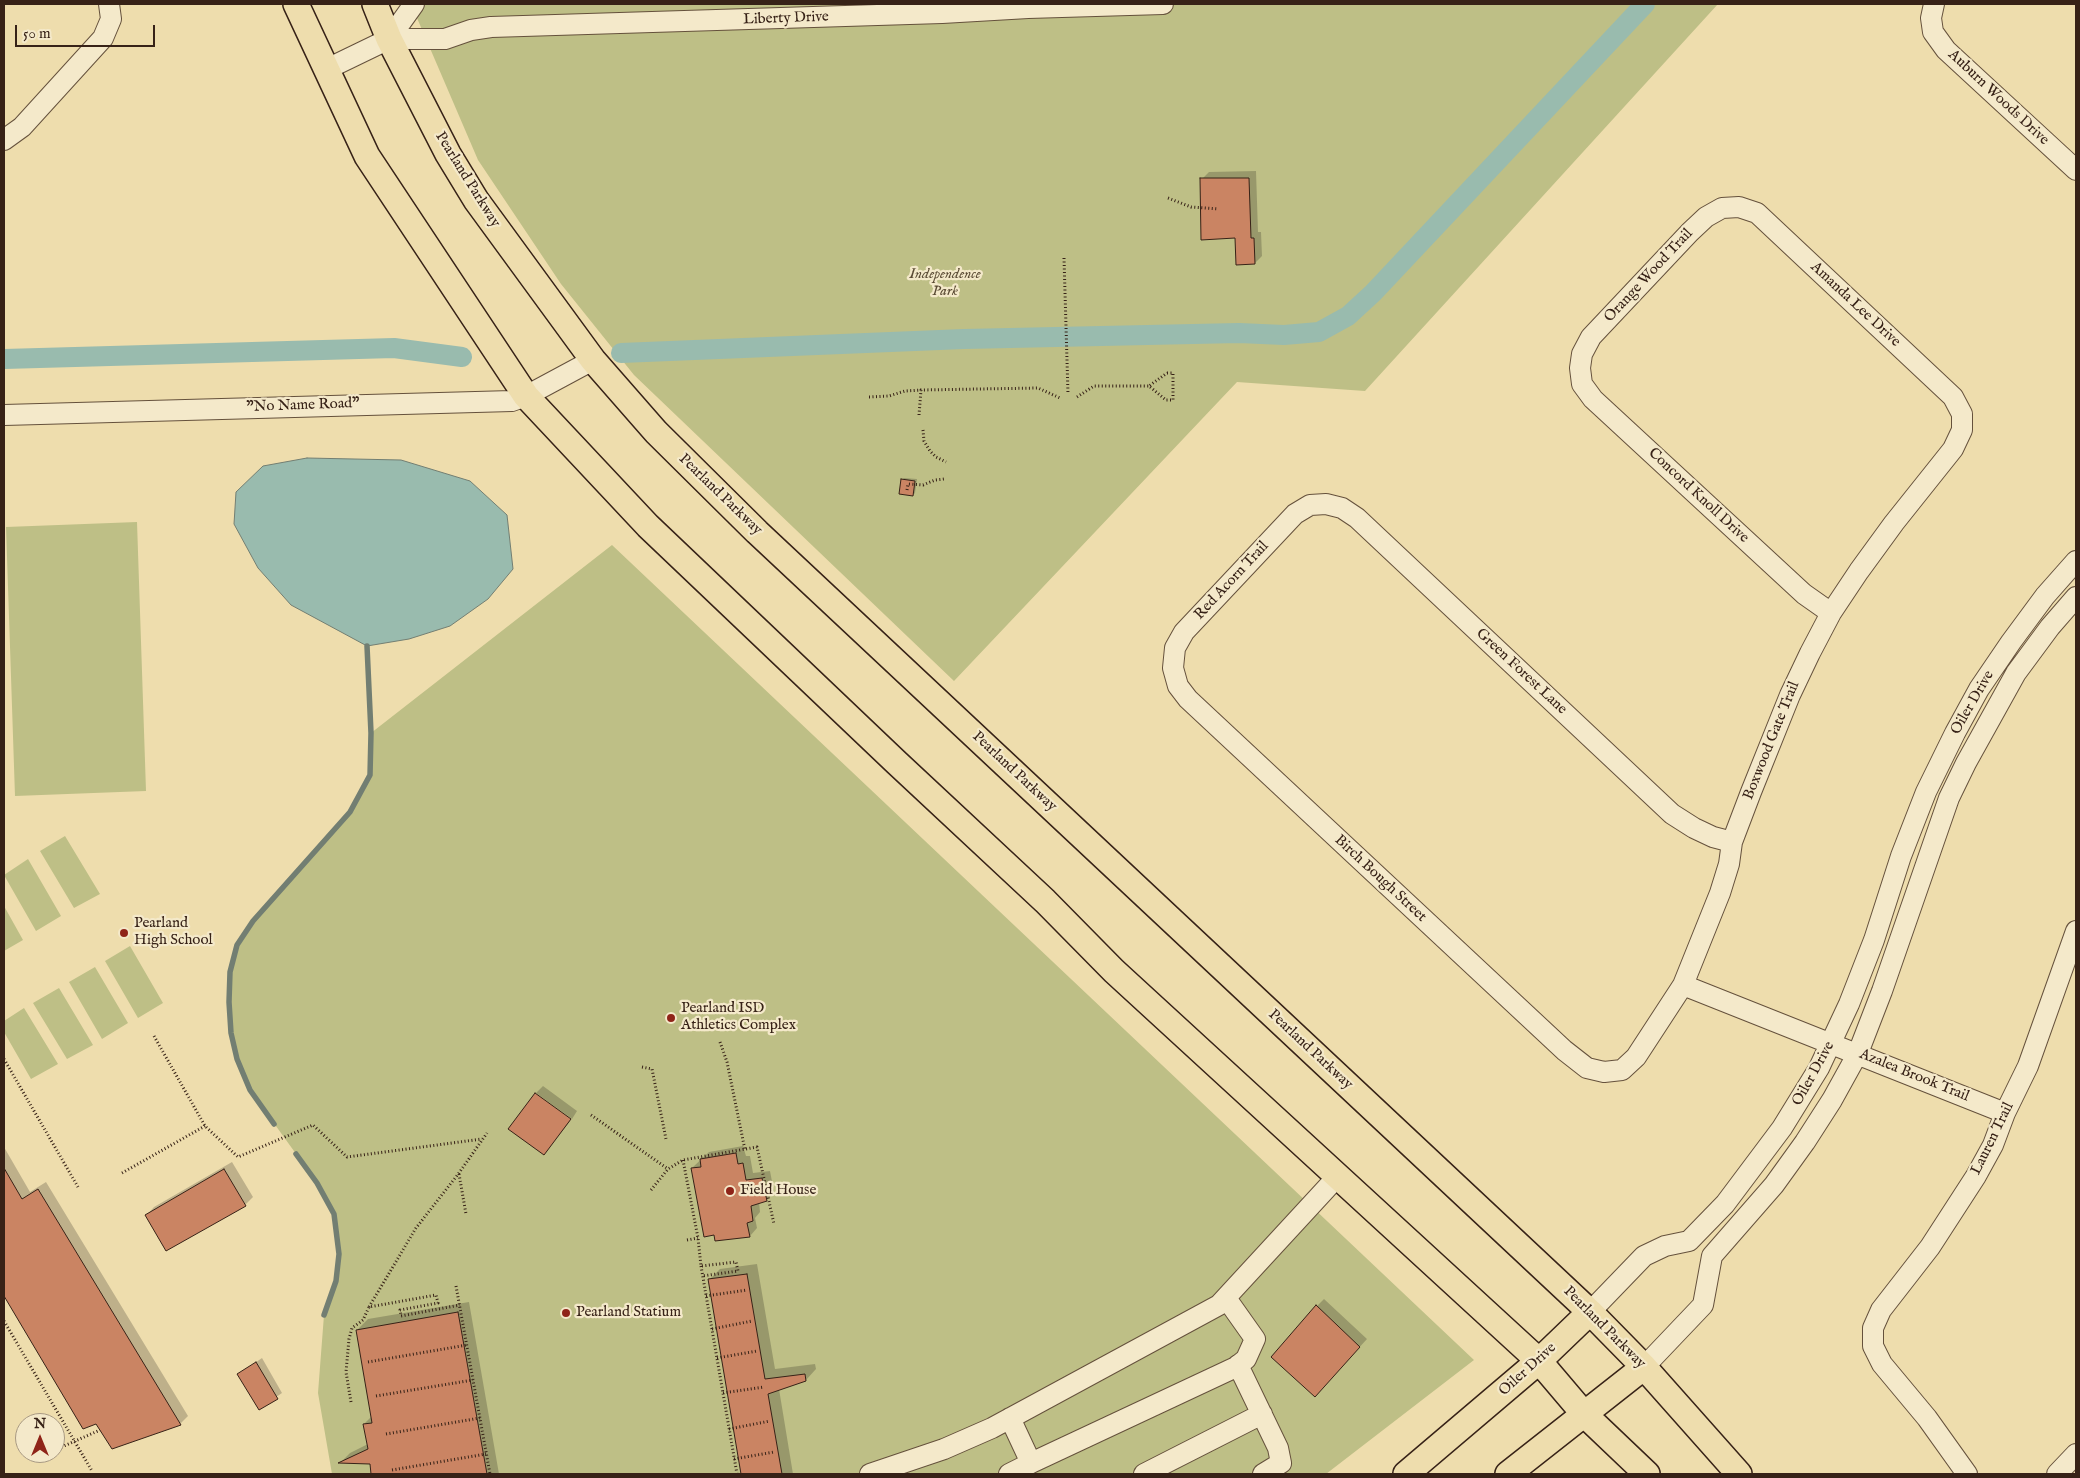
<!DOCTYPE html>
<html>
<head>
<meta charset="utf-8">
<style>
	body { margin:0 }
	#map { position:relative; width:2080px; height:1478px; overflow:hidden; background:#eeddad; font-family:"IM FELL English",serif }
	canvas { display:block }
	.frame { position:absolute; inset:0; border:5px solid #372217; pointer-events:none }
	.north { position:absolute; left:15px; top:1413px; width:50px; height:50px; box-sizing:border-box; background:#f4e9ca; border:1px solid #a89982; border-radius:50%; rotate:0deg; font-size:14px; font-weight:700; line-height:20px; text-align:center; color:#372217 }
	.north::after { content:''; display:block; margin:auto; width:18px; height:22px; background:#8f2418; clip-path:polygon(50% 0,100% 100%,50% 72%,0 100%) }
	.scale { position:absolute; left:15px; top:25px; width:140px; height:22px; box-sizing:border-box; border:2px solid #372217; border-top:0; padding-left:6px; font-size:15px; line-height:18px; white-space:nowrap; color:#372217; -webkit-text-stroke:4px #f4e9ca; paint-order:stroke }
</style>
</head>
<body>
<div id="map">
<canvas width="2080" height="1478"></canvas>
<div class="frame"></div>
<div class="north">N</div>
<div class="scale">50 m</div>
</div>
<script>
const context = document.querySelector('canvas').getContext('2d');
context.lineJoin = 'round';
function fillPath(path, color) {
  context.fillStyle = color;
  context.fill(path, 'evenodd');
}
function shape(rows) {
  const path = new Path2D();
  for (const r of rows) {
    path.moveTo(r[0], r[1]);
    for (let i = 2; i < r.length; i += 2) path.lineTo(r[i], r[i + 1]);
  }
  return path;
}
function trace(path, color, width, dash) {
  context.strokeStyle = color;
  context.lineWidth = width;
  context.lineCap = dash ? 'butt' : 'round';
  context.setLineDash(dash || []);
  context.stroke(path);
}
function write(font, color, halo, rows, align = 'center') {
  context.font = font + ' "IM FELL English",serif';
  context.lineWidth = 4.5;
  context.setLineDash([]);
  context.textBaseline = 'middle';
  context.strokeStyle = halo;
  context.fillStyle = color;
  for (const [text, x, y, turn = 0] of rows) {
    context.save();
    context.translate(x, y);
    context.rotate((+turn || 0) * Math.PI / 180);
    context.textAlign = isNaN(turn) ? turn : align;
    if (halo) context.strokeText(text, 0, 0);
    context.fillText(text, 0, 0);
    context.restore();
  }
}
fillPath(shape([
	[411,4,1718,4,1365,391,1237,382,954,681,634,375,561,284,478,160],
	[137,522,146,791,15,796,6,527],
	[612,545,1474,1360,1326,1474,332,1474,318,1393,324,1315,336,1281,339,1254,334,1214,317,1183,250,1090,237,1059,231,1033,229,1002,230,972,237,945,253,921,350,812,370,775,371,733],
	[65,836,100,894,74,908,40,851],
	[28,859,61,916,36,931,4,875],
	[4,906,23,940,4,951],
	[130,946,163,1003,138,1018,105,961],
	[95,967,128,1023,102,1039,69,982],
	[59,988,93,1045,67,1059,33,1003],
	[24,1008,58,1064,31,1079,4,1032,4,1021]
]), '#bebf86');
const water = shape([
	[307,458,401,460,470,481,507,515,513,569,488,599,450,626,409,639,367,646,291,605,258,568,234,524,236,492,263,466,307,458]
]);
fillPath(water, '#99bbae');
trace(water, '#727e72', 1);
fillPath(shape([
	[1256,171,1258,232,1261,232,1262,256,1255,263,1236,237,1202,179,1209,172],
	[904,478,917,479,915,493,913,495,902,480],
	[543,1086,577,1111,572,1119,536,1093],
	[535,1095,570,1121,544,1154],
	[743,1146,746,1156,750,1156,753,1173,770,1171,774,1192,766,1200,759,1202,760,1212,755,1218,757,1228,750,1236,692,1168,709,1152],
	[4,1147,30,1192,46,1182,188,1416,180,1424,96,1423,84,1428,4,1294],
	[232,1162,253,1197,245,1205,167,1250,147,1215,154,1207],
	[757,1264,775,1369,815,1364,816,1369,806,1380,779,1389,793,1474,743,1474,710,1279,720,1269],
	[1324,1299,1367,1339,1322,1388,1317,1306],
	[469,1302,499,1474,373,1474,371,1463,341,1462,350,1453,368,1444,364,1424,372,1416,357,1330,368,1319],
	[262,1358,282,1393,260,1408,239,1374]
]), '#0003');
trace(shape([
	[274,1124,250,1090,237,1059,231,1033,229,1002,230,972,237,945,253,921,350,812,370,775,371,733,367,646],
	[296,1154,317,1183,334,1214,339,1254,336,1281,324,1315]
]), '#727e72', 5.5);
trace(shape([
	[621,353,964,339,1239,333,1284,335,1319,332,1348,316,1373,293,1645,4],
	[4,359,394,348,462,357]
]), '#99bbae', 20);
const building = shape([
	[1200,178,1249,178,1251,238,1254,238,1255,264,1236,265,1235,238,1201,240,1200,178],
	[901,479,915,481,913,496,899,494,901,479],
	[535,1093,571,1119,544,1155,508,1129,535,1093],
	[736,1153,738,1164,743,1163,746,1180,762,1178,767,1201,751,1206,753,1221,747,1223,750,1237,715,1241,714,1235,704,1237,691,1168,701,1167,700,1159,736,1153],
	[4,1168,22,1199,38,1189,181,1425,112,1449,96,1424,83,1429,4,1296,4,1168],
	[224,1169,246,1206,166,1251,145,1215,224,1169],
	[747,1274,765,1379,805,1374,806,1381,768,1394,782,1474,741,1474,708,1279,747,1274],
	[1316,1305,1360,1347,1315,1397,1271,1357,1316,1305],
	[458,1312,487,1474,371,1474,370,1464,338,1463,368,1449,363,1424,372,1423,356,1330,458,1312],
	[256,1362,278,1399,259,1410,237,1374,256,1362]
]);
fillPath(building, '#ca8463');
trace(building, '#372217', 1);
const minor = shape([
	[1934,4,1931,18,1933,32,1946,50,2076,170],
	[389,39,414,4],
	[327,69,389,39,445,39,471,30,491,27,942,13,1028,8,1163,4],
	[4,140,22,127,103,38,111,19,109,4],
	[4,415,512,401,526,396,593,360],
	[1732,842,1713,837,1694,828,1672,814,1357,518,1342,508,1326,504,1310,505,1295,514,1184,632,1175,648,1173,668,1178,686,1188,699,1564,1050,1587,1068,1604,1072,1622,1070,1636,1057,1683,985,1720,893,1729,864,1732,842,1751,792,1790,695,1810,653,1831,613,1859,571,1894,523,1953,449,1962,430,1962,414,1953,397,1757,213,1739,207,1722,208,1706,217,1690,232,1591,337,1582,354,1580,368,1582,384,1593,399,1804,594,1831,613],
	[1683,985,2005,1113],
	[1590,1312,1644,1256,1665,1246,1689,1241,1725,1204,1782,1128,1819,1068,1849,1004,1874,940,1901,856,1926,792,1955,733,1979,689,2011,642,2045,596,2076,561],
	[1238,1365,1278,1448,1281,1463,1263,1474],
	[1644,1367,1703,1305,1712,1256,1774,1185,1805,1142,1832,1100,1858,1053,1882,991,1949,798,1966,763,2016,673,2050,627,2076,597],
	[1031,1463,1236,1367,1246,1359,1255,1339,1226,1298],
	[870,1474,944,1449,992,1428,1219,1305,1337,1177],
	[1009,1474,1031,1463,1010,1418],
	[1144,1474,1262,1414],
	[1967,1474,1927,1418,1882,1364,1873,1346,1873,1328,1881,1310,1930,1247,1976,1176,1993,1145,2005,1113,2028,1066,2076,931],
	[2057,1474,2076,1454]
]);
const major = shape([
	[296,4,367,156,526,396,648,526,896,762,1045,901,1114,971,1539,1361,1584,1414,1647,1474],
	[375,4,389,39,448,154,476,200,593,360,656,432,757,532,1590,1312,1644,1367,1739,1474],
	[1406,1474,1539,1361,1590,1312],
	[1508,1474,1644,1367]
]);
trace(minor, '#65513c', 22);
trace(major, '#372217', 28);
trace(shape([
	[1168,198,1191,207,1218,209],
	[1064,258,1068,394],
	[1167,373,1173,373,1173,400,1166,400,1149,386,1167,373],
	[869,397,889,396,905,391,921,390],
	[1077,397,1094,386,1149,386],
	[919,415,921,390,1038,388,1060,398],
	[923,430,924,441,930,451,936,457,946,462],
	[907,490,908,484,923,485,935,480,944,479],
	[154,1036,205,1126,238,1157,313,1125,347,1157,482,1139],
	[720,1042,727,1062,745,1150],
	[4,1059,78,1187],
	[642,1067,652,1069,666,1139],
	[591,1115,668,1169],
	[683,1160,698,1238,701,1266,736,1262,738,1271,702,1276],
	[122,1173,205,1126],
	[459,1174,466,1214],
	[651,1190,668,1169,683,1160,757,1147,774,1224],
	[687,1240,698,1238],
	[701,1266,737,1474],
	[456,1286,490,1474],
	[706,1296,747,1290],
	[369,1307,416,1228,459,1173,487,1133],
	[4,1321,92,1471],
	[712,1329,752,1321],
	[717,1358,757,1351],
	[368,1362,467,1345],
	[723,1393,764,1387],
	[376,1396,473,1380],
	[351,1402,346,1372,349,1339,352,1328,363,1320,369,1307,436,1295,438,1303,400,1310,401,1316,460,1305],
	[729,1429,770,1421],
	[386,1434,480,1418],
	[55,1450,100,1430],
	[734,1459,774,1452],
	[392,1470,486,1454]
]), '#372217', 3, [1, 2.5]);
trace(minor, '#f4e9ca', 20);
trace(major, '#eeddad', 25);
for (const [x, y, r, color] of [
	[124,933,5,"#8f2418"],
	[671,1018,5,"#8f2418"],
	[730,1191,5,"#8f2418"],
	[566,1313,5,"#8f2418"]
]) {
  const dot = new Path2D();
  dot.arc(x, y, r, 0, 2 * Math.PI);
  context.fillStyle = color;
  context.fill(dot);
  trace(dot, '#f4e9ca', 2);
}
write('15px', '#372217', '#f4e9ca', [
	["Liberty Drive",786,19,-2],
	["Auburn Woods Drive",1998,98,43],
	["Pearland Parkway",467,180,58],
	["Orange Wood Trail",1649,276,-47],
	["Amanda Lee Drive",1855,305,43],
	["\"No Name Road\"",303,406,-2],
	["Pearland Parkway",720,495,44],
	["Concord Knoll Drive",1698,496,43],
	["Red Acorn Trail",1232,581,-47],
	["Green Forest Lane",1521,672,43],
	["Oiler Drive",1973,703,-60],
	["Boxwood Gate Trail",1772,741,-68],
	["Pearland Parkway",1014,772,43],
	["Birch Bough Street",1380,879,43],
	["Pearland Parkway",1310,1050,43],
	["Oiler Drive",1814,1074,-61],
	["Azalea Brook Trail",1914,1076,22],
	["Lauren Trail",1993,1139,-64],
	["Pearland Parkway",1604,1328,45],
	["Oiler Drive",1528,1370,-42]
]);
write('italic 15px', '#594933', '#f4e9ca', [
	["Independence",945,275],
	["Park",945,292]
]);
write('15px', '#372217', '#f4e9ca', [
	["Pearland",134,924],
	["High School",134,941],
	["Pearland ISD",681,1009],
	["Athletics Complex",681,1026],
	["Field House",740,1191],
	["Pearland Statium",576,1313]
], 'left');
</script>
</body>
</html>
